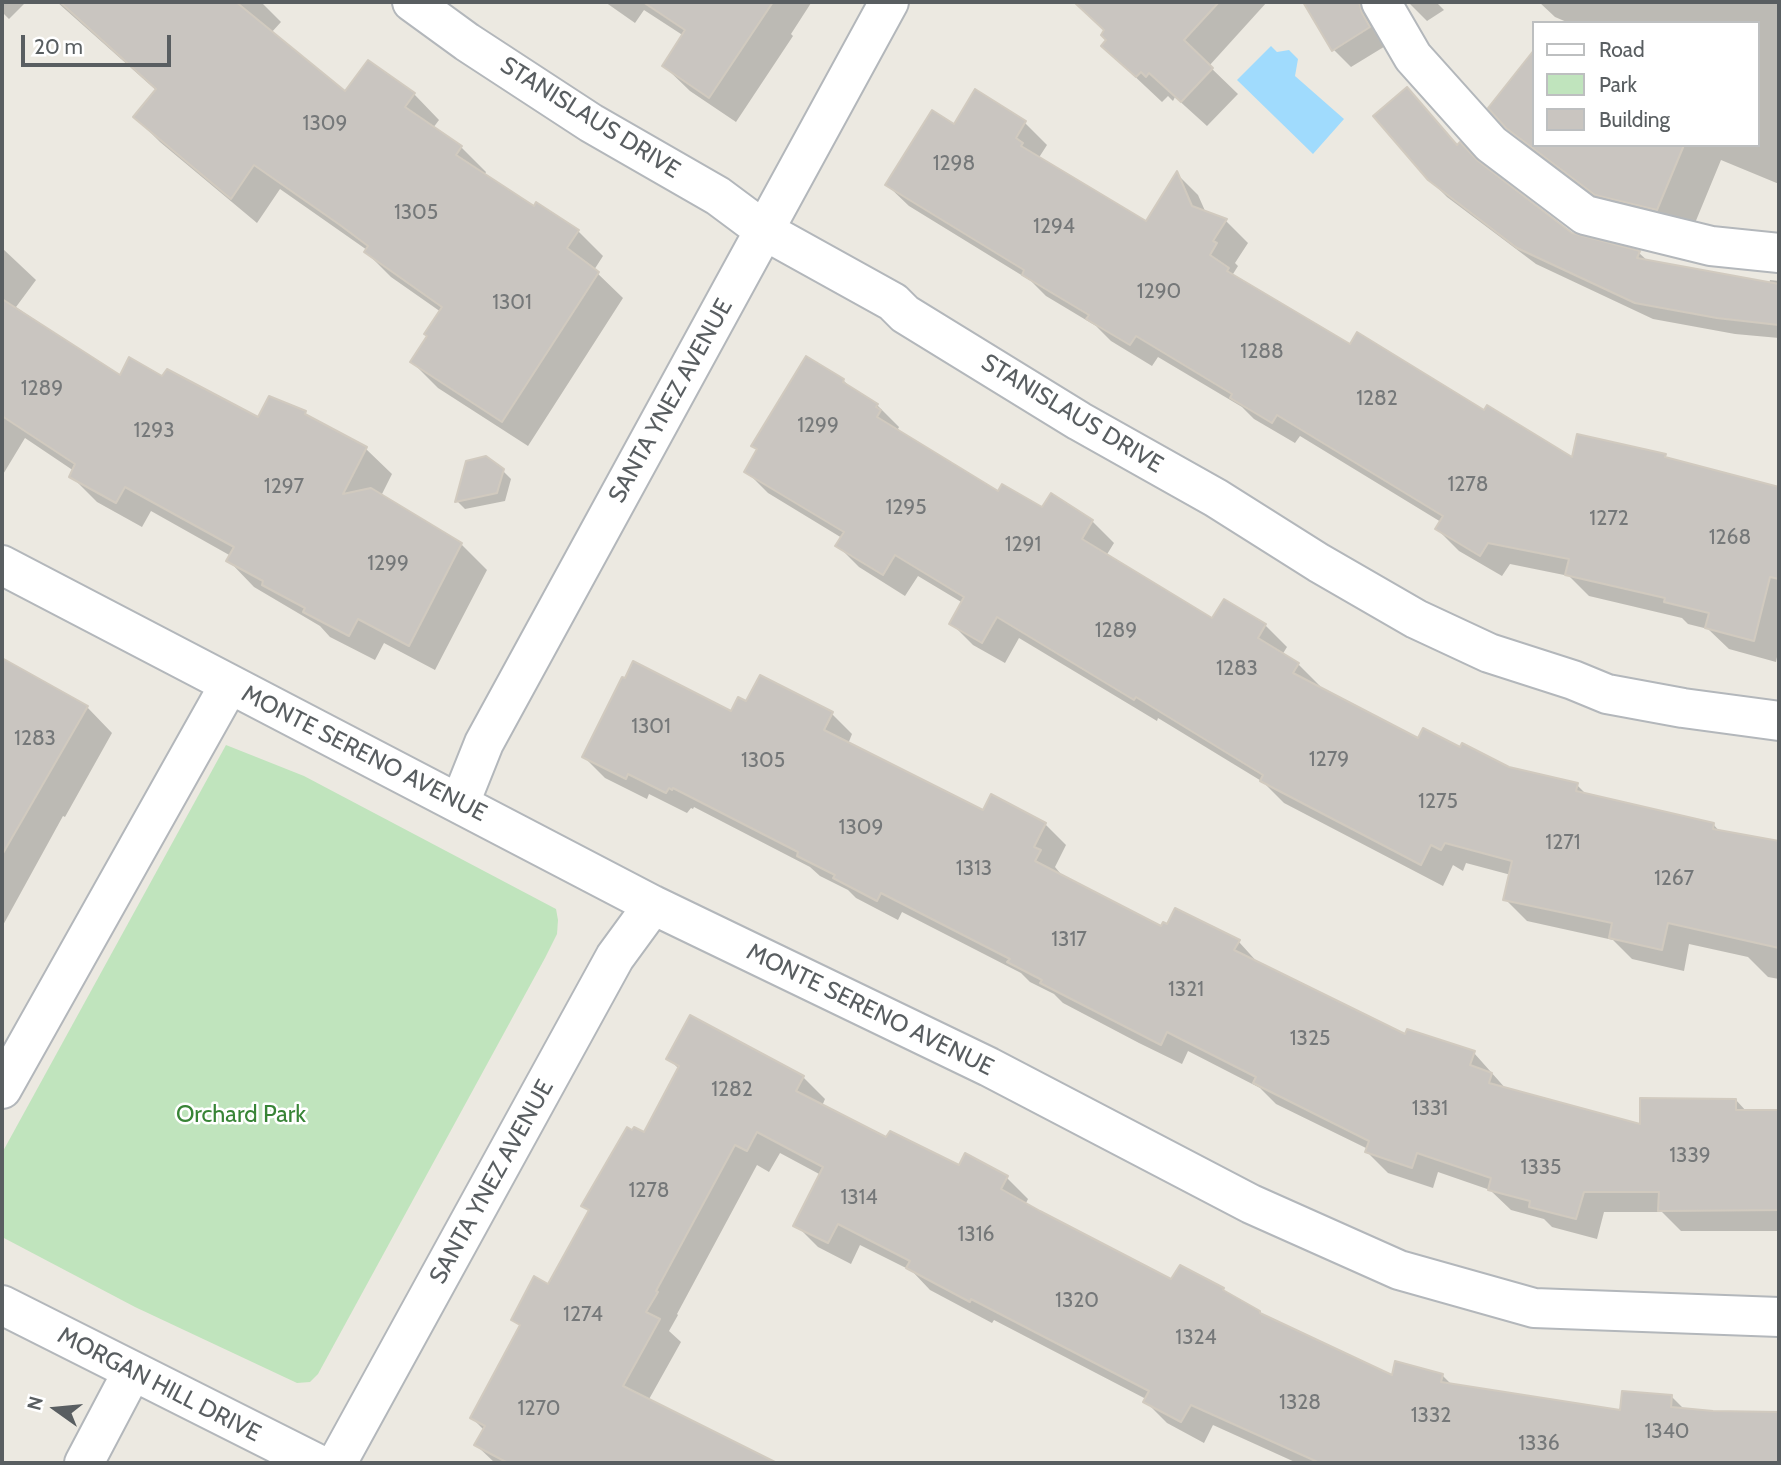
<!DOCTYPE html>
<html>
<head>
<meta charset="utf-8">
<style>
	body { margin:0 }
	#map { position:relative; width:1781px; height:1465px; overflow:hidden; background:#ece9e1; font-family:Cabin,sans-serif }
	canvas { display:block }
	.frame { position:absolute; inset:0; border:4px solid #595e61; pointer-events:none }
	.legend { position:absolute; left:1532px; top:21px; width:228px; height:126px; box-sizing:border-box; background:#fff; border:2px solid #bdbfc0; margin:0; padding:9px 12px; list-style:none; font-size:21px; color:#595e61 }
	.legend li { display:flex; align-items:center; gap:14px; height:35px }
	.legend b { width:35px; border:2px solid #bdbfc0 }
	.north { position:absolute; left:21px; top:1374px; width:70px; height:70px; -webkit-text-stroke:5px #fff; paint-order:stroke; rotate:285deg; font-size:19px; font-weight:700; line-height:28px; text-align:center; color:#595e61 }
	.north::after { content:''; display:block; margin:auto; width:24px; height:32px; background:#595e61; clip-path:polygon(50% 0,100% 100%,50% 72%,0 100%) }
	.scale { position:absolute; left:21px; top:35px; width:150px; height:32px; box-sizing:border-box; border:4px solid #595e61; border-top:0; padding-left:9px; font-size:21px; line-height:24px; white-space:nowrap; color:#595e61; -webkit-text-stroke:5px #fff; paint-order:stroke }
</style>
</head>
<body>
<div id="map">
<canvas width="1781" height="1465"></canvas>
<div class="frame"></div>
<ul class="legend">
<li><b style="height:9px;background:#fff"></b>Road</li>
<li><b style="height:19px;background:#c0e4bd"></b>Park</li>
<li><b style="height:19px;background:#c9c5c0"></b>Building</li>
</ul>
<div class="north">N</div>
<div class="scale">20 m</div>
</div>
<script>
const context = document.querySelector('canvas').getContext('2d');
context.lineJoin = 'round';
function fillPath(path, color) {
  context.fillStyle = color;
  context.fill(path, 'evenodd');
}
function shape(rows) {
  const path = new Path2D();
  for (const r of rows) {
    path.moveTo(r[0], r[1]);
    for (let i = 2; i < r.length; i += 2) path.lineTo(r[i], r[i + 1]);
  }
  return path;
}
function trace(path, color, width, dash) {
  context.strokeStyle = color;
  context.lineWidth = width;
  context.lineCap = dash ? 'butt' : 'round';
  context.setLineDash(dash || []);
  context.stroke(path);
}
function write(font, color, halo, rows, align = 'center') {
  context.font = font + ' Cabin,sans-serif';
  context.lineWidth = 5;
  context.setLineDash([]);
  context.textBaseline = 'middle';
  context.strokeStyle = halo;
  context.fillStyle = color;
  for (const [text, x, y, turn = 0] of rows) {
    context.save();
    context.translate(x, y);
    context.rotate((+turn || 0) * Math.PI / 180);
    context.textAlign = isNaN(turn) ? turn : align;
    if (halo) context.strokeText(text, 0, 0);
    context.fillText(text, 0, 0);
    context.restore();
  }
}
fillPath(shape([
	[226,745,304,776,556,909,558,920,557,934,545,958,318,1374,310,1382,297,1383,135,1307,2,1237,2,1153]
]), '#c0e4bd');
fillPath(shape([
	[1271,46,1277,52,1289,50,1298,59,1295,76,1344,119,1313,154,1237,80]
]), '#a0dbfd');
fillPath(shape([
	[2,2,26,2,9,19,2,12],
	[57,2,261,2,281,22,271,33,346,93,414,94,439,120,433,128,461,147,486,172,484,176,534,208,578,231,603,256,594,270,623,298,528,446,438,388,412,362,441,312,391,277,366,252,367,250,280,189,257,223,160,142,135,117,157,91],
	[605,2,810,2,811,3,791,34,793,36,736,122,690,91,664,66,684,36,644,10,635,23],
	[1075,2,1267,2,1209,66,1238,94,1207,126,1175,97,1173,101,1168,96,1162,102,1129,71,1103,45,1108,40,1106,31],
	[1305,2,1386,2,1387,45,1351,67,1334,50],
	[1408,2,1436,2,1444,10,1427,21],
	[1539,2,1779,2,1779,184,1721,160,1688,240,1627,225,1539,158,1507,127,1520,70,1534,81,1534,145,1758,145,1758,23,1569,23,1555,17],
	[1407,89,1459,147,1481,166,1579,238,1639,253,1649,262,1769,284,1770,280,1779,281,1779,338,1735,334,1653,319,1536,264,1447,197,1429,179],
	[976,92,1025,123,1047,145,1038,159,1146,224,1177,174,1198,195,1206,213,1226,221,1248,243,1235,263,1238,266,1233,274,1240,281,1350,347,1484,412,1573,460,1665,456,1668,459,1779,489,1779,647,1776,662,1729,649,1708,629,1688,624,1682,618,1589,596,1569,576,1510,564,1502,576,1459,551,1437,529,1441,522,1300,436,1295,443,1254,419,1242,407,1158,357,1152,366,1111,341,1096,326,1046,296,1031,281,909,206,887,185,955,126],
	[2,248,36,280,16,307,120,378,163,378,259,420,305,413,312,420,366,449,392,474,381,496,461,544,487,570,435,670,384,643,375,660,330,637,320,626,254,587,229,561,231,556,151,511,142,527,97,502,71,476,74,471,25,438,2,476],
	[843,380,854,391,877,405,899,427,898,429,902,433,999,494,1043,509,1092,521,1114,543,1106,556,1213,620,1265,625,1287,647,1282,655,1298,664,1320,686,1318,689,1419,741,1461,749,1509,769,1577,785,1588,796,1713,824,1720,832,1779,842,1779,979,1768,977,1748,957,1689,944,1684,971,1632,959,1613,940,1527,921,1505,899,1511,875,1466,863,1463,871,1453,865,1443,886,1284,803,1263,782,1158,718,1157,721,1019,638,1005,663,973,645,951,623,963,603,918,576,905,596,859,567,837,545,842,538,768,493,746,471,758,450,754,446],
	[503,471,511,479,505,501,465,509,457,501],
	[2,660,87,707,112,733,65,817,63,816,2,927],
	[747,703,832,714,852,734,848,744,983,812,1045,824,1066,845,1055,867,1060,873,1059,875,1162,928,1239,942,1259,964,1406,1036,1474,1053,1507,1090,1641,1126,1736,1100,1747,1112,1779,1112,1779,1231,1681,1231,1662,1212,1604,1212,1597,1239,1552,1227,1544,1219,1511,1210,1490,1190,1438,1172,1433,1188,1388,1173,1367,1152,1368,1149,1276,1104,1260,1088,1188,1051,1182,1064,1139,1043,1063,1003,1054,994,1030,982,1021,973,902,912,898,920,856,898,848,890,820,876,810,867,694,807,693,809,691,808,687,813,649,794,647,799,605,778,584,757,732,713],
	[668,1058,803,1077,825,1099,822,1106,887,1139,959,1167,1006,1177,1028,1199,1025,1205,1172,1282,1223,1290,1265,1318,1393,1378,1443,1376,1452,1385,1622,1412,1671,1396,1685,1410,1779,1414,1779,1463,1297,1463,1213,1425,1204,1443,1167,1423,1145,1401,1146,1399,994,1320,992,1323,930,1290,912,1271,860,1245,851,1264,818,1247,796,1225,821,1175,780,1153,769,1172,757,1165,677,1314,678,1315,669,1331,681,1342,648,1401,773,1463,495,1463,476,1445,484,1430,472,1418,521,1327,513,1320,549,1286,590,1213,583,1205,645,1135,679,1069]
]), '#0003');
const building = shape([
	[60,2,236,2,345,91,368,60,415,93,405,107,462,146,456,155,534,206,536,202,579,230,567,248,599,272,502,422,410,362,427,336,424,334,442,307,364,252,368,246,340,225,254,165,231,199,133,117,156,89,60,2],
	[643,2,773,2,709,98,662,66,685,30,643,2],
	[1074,2,1219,2,1184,40,1213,68,1181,102,1149,73,1146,77,1141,72,1136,77,1101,46,1106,40,1101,35,1104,30,1074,2],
	[1303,2,1359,2,1362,13,1370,27,1332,51,1303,2],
	[1534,50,1534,145,1684,145,1657,210,1595,195,1506,128,1488,108,1534,50],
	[1407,87,1457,145,1460,142,1478,161,1572,233,1640,251,1637,258,1779,284,1779,325,1717,318,1635,303,1517,248,1428,180,1373,116,1407,87],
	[975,89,1026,121,1016,138,1023,143,1021,146,1146,221,1177,171,1192,206,1227,219,1213,241,1217,243,1210,255,1229,268,1227,271,1350,344,1357,332,1484,410,1487,405,1572,457,1577,434,1666,454,1665,457,1779,487,1779,579,1770,577,1754,641,1705,628,1709,613,1664,602,1665,598,1565,575,1569,559,1488,543,1480,556,1435,529,1443,516,1277,415,1272,423,1230,398,1232,394,1136,336,1130,345,1086,319,1089,315,1022,275,1024,270,885,185,932,110,954,124,975,89],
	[2,299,120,375,129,357,162,376,167,369,258,417,269,396,306,411,305,414,367,447,343,494,371,488,462,543,409,646,358,619,349,636,303,612,305,608,262,585,263,581,226,561,234,547,125,487,116,503,69,477,75,464,2,416,2,299],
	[806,356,844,379,843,382,878,404,876,407,881,410,877,417,998,491,1002,484,1042,507,1051,493,1093,520,1082,539,1212,618,1224,599,1266,624,1258,638,1299,663,1293,673,1418,738,1423,728,1460,747,1462,743,1509,767,1578,783,1576,791,1714,823,1713,829,1779,841,1779,948,1668,923,1662,950,1609,938,1612,923,1503,900,1512,861,1445,843,1441,850,1431,845,1421,865,1260,781,1263,775,1136,697,1134,700,997,617,982,643,949,624,964,597,895,555,883,575,835,546,844,532,744,472,757,449,751,446,806,356],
	[486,456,504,469,497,493,455,502,466,461,486,456],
	[2,658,88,706,2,855,2,658],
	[633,661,731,711,738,697,746,701,760,675,833,712,824,730,983,810,991,794,1046,823,1034,847,1041,850,1035,861,1161,926,1163,922,1167,924,1175,908,1240,940,1234,950,1405,1034,1407,1029,1475,1051,1470,1065,1492,1073,1489,1083,1640,1124,1640,1098,1736,1099,1736,1110,1779,1110,1779,1210,1658,1211,1659,1192,1584,1192,1576,1219,1529,1207,1530,1201,1488,1190,1491,1178,1417,1153,1412,1168,1365,1152,1369,1141,1253,1083,1256,1077,1167,1032,1161,1045,1040,983,1042,980,1007,962,1010,959,881,893,877,901,833,878,835,875,797,856,798,852,673,788,672,790,669,788,666,793,628,774,626,779,582,757,622,677,625,678,633,661],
	[690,1015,804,1076,796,1091,886,1137,890,1131,959,1165,965,1153,1008,1176,1001,1189,1040,1211,1171,1279,1180,1265,1224,1288,1223,1290,1260,1311,1260,1313,1392,1375,1395,1361,1443,1374,1441,1382,1620,1410,1622,1391,1672,1395,1671,1407,1713,1411,1779,1412,1779,1463,1320,1463,1191,1405,1181,1422,1143,1402,1149,1391,971,1299,970,1302,906,1268,910,1261,838,1224,828,1243,793,1226,823,1167,757,1132,747,1151,735,1145,656,1291,658,1292,646,1312,660,1319,623,1386,777,1463,508,1463,474,1445,485,1426,470,1418,520,1325,511,1320,534,1276,548,1284,589,1210,581,1206,627,1127,632,1130,634,1127,644,1132,679,1066,666,1059,690,1015]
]);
fillPath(building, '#c9c5c0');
trace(building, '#d1cabf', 2);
const minor = shape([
	[412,2,467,42,591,123,718,196,765,231,893,302,905,314,1079,421,1216,498,1319,563,1416,619,1489,653,1573,680,1607,694,1683,708,1779,721],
	[1381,2,1413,57,1491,144,1585,215,1711,246,1779,253],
	[2,565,653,905,989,1067,1251,1204,1399,1270,1534,1308,1779,1317],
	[460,803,484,743,889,2],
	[2,1089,229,685],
	[2,1305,316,1463],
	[84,1463,132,1372],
	[337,1463,615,957,653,905]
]);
trace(minor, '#b3b7bb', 42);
trace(minor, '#fff', 38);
write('21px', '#757879', null, [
	["1309",325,124],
	["1298",954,164],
	["1305",416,213],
	["1294",1054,227],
	["1290",1159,292],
	["1301",512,303],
	["1288",1262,352],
	["1289",42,389],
	["1282",1377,399],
	["1299",818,426],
	["1293",154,431],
	["1278",1468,485],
	["1297",284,487],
	["1295",906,508],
	["1272",1609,519],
	["1268",1730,538],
	["1291",1023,545],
	["1299",388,564],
	["1289",1116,631],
	["1283",1237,669],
	["1301",651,727],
	["1283",35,739],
	["1279",1329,760],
	["1305",763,761],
	["1275",1438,802],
	["1309",861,828],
	["1271",1563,843],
	["1313",974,869],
	["1267",1674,879],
	["1317",1069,940],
	["1321",1186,990],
	["1325",1310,1039],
	["1282",732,1090],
	["1331",1430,1109],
	["1339",1690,1156],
	["1335",1541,1168],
	["1278",649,1191],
	["1314",859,1198],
	["1316",976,1235],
	["1320",1077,1301],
	["1274",583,1315],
	["1324",1196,1338],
	["1328",1300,1403],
	["1270",539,1409],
	["1332",1431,1416],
	["1340",1667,1432],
	["1336",1539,1444]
]);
write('24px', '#595e61', '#fff', [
	["STANISLAUS DRIVE",590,118,32],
	["SANTA YNEZ AVENUE",671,401,-61],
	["STANISLAUS DRIVE",1072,414,31],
	["MONTE SERENO AVENUE",364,754,27],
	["MONTE SERENO AVENUE",870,1010,26],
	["SANTA YNEZ AVENUE",492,1182,-61],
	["MORGAN HILL DRIVE",159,1385,27]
]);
write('24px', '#388436', '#fff', [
	["Orchard Park",241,1115]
]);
</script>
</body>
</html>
